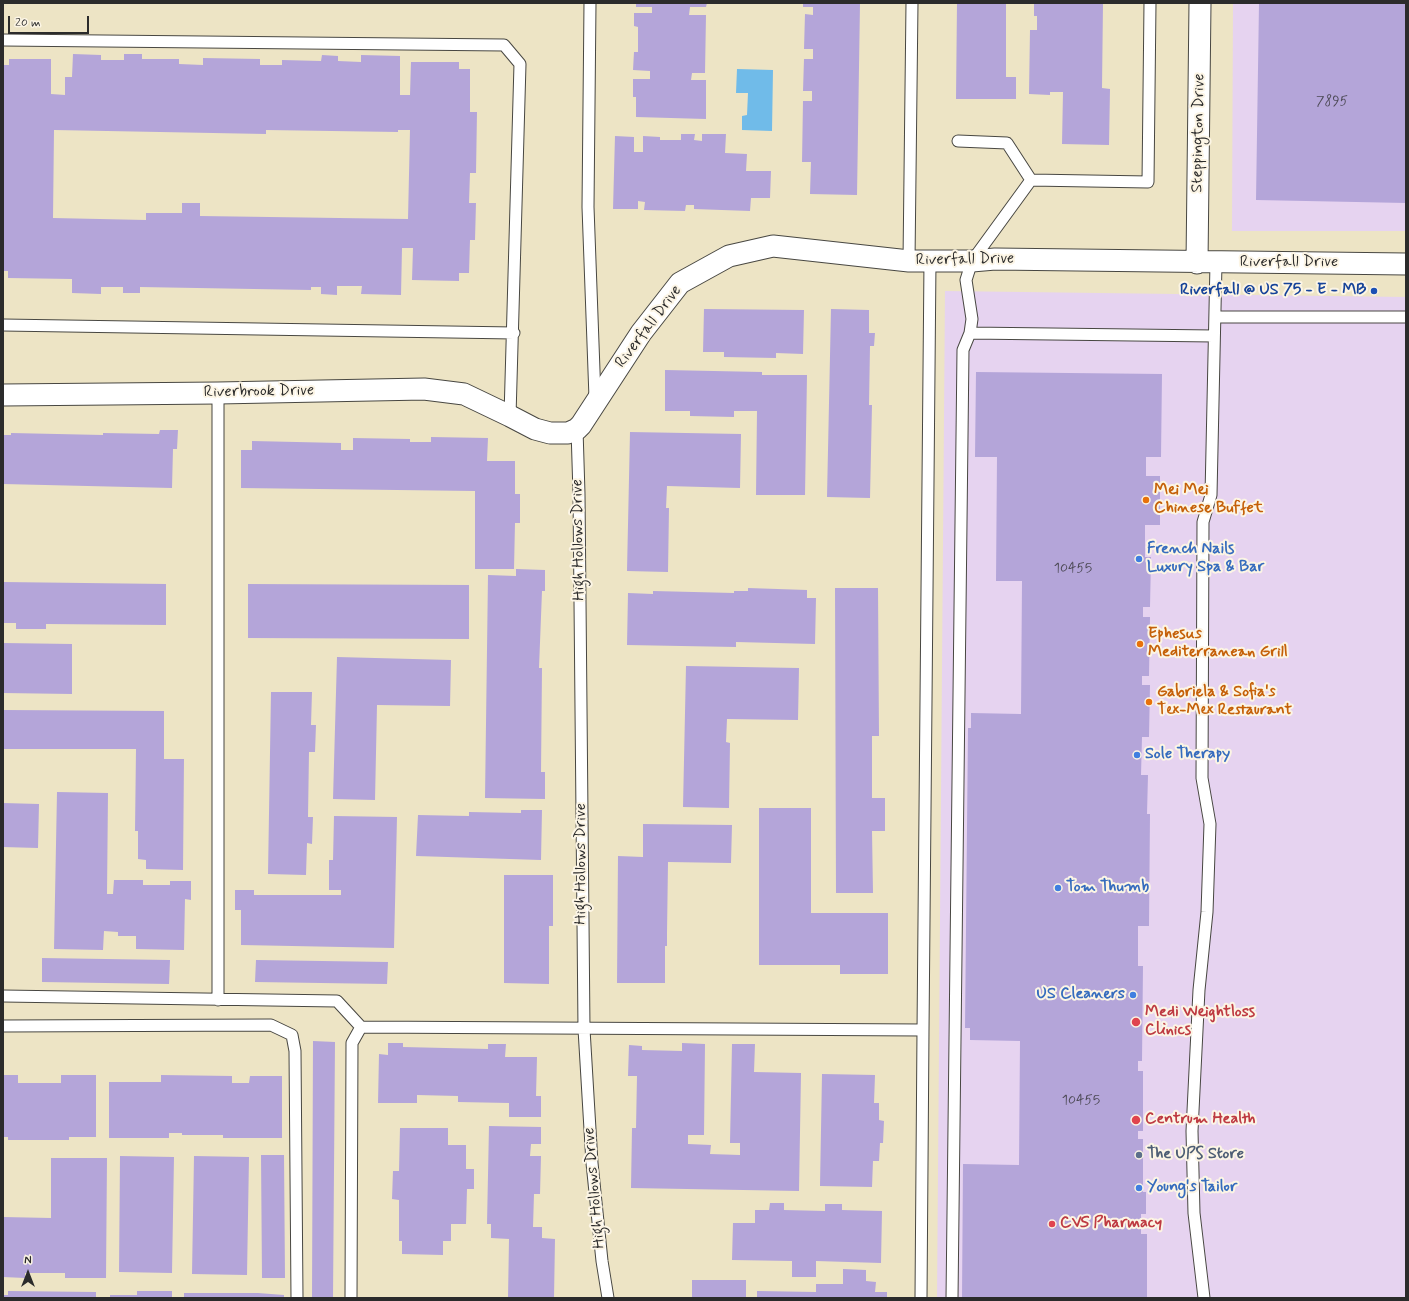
<!DOCTYPE html>
<html>
<head>
<meta charset="utf-8">
<style>
	body { margin:0 }
	#map { position:relative; width:1409px; height:1301px; overflow:hidden; background:#ede4c5; font-family:Mynerve,sans-serif }
	canvas { display:block }
	.frame { position:absolute; inset:0; border:4px solid #2b2b2b; pointer-events:none }
	.north { position:absolute; left:8px; top:1253px; width:40px; height:40px; -webkit-text-stroke:3px #fcf5e5; paint-order:stroke; rotate:0deg; font-size:11px; font-weight:700; line-height:16px; text-align:center; color:#2b2b2b }
	.north::after { content:''; display:block; margin:auto; width:14px; height:18px; background:#2b2b2b; clip-path:polygon(50% 0,100% 100%,50% 72%,0 100%) }
	.scale { position:absolute; left:8px; top:16px; width:81px; height:18px; box-sizing:border-box; border:2px solid #2b2b2b; border-top:0; padding-left:5px; font-size:12px; line-height:14px; white-space:nowrap; color:#2b2b2b; -webkit-text-stroke:3px #fcf5e5; paint-order:stroke }
</style>
</head>
<body>
<div id="map">
<canvas width="1409" height="1301"></canvas>
<div class="frame"></div>
<div class="north">N</div>
<div class="scale">20 m</div>
</div>
<script>
const context = document.querySelector('canvas').getContext('2d');
context.lineJoin = 'round';
function fillPath(path, color) {
  context.fillStyle = color;
  context.fill(path, 'evenodd');
}
function shape(rows) {
  const path = new Path2D();
  for (const r of rows) {
    path.moveTo(r[0], r[1]);
    for (let i = 2; i < r.length; i += 2) path.lineTo(r[i], r[i + 1]);
  }
  return path;
}
function trace(path, color, width, dash) {
  context.strokeStyle = color;
  context.lineWidth = width;
  context.lineCap = dash ? 'butt' : 'round';
  context.setLineDash(dash || []);
  context.stroke(path);
}
function write(font, color, halo, rows, align = 'center') {
  context.font = font + ' Mynerve,sans-serif';
  context.lineWidth = 4;
  context.setLineDash([]);
  context.textBaseline = 'middle';
  context.strokeStyle = halo;
  context.fillStyle = color;
  for (const [text, x, y, turn = 0] of rows) {
    context.save();
    context.translate(x, y);
    context.rotate((+turn || 0) * Math.PI / 180);
    context.textAlign = isNaN(turn) ? turn : align;
    if (halo) context.strokeText(text, 0, 0);
    context.fillText(text, 0, 0);
    context.restore();
  }
}
fillPath(shape([
	[1233,3,1406,3,1406,231,1232,231],
	[945,291,1406,297,1406,1298,937,1298]
]), '#e6d3f0');
fillPath(shape([
	[737,69,773,70,772,131,742,130,742,116,747,115,748,93,736,93]
]), '#70bbe9');
fillPath(shape([
	[636,3,707,3,706,7,690,7,689,15,706,15,705,73,692,73,691,80,706,80,706,119,636,117,636,97,633,97,633,79,650,79,650,71,633,70,634,52,638,52,638,27,634,26,634,13,652,13,652,7,636,7],
	[803,3,860,3,857,195,810,194,811,162,802,162,803,101,812,101,812,91,803,91,804,59,813,59,813,49,804,49,805,14,813,15,813,7,803,7],
	[957,3,1006,3,1006,77,1016,77,1016,99,956,99],
	[1034,3,1103,3,1102,88,1110,89,1109,145,1062,144,1063,92,1050,92,1050,95,1029,94,1030,30,1037,30,1037,16,1034,16],
	[1259,3,1406,3,1406,203,1256,200],
	[73,54,101,55,101,60,124,60,124,54,142,54,142,59,179,59,179,64,203,65,203,58,260,59,260,65,282,65,282,60,321,61,322,55,338,56,338,61,361,62,361,55,400,56,400,95,410,95,411,62,459,62,459,69,470,69,470,112,477,112,476,173,470,173,469,203,476,203,475,240,470,240,469,273,459,273,459,281,412,280,413,248,402,248,401,295,361,294,362,286,337,286,337,295,321,294,321,287,311,287,311,290,140,287,140,293,123,293,123,287,101,287,101,294,72,293,72,279,8,278,8,271,3,271,3,65,9,65,9,59,51,59,51,94,65,95,65,77,72,77],
	[54,130,266,134,266,130,398,132,398,130,410,130,408,219,200,216,200,203,182,203,182,213,146,213,146,220,53,218],
	[681,134,695,134,694,140,702,141,702,134,726,134,725,153,747,154,746,171,771,171,770,198,751,198,750,211,694,209,694,205,686,205,685,211,644,210,645,202,638,201,638,209,613,209,615,136,634,137,634,152,643,152,643,136,660,137,660,140,681,140],
	[704,309,804,310,803,354,776,353,776,358,724,357,724,352,703,352],
	[831,309,869,310,869,333,875,333,874,346,870,346,869,405,872,405,870,498,827,497],
	[665,370,762,372,762,375,807,375,805,495,756,495,757,411,734,411,734,417,690,416,690,411,665,411],
	[976,372,1162,374,1161,457,1146,457,1146,476,1160,476,1160,525,1145,525,1145,557,1151,557,1150,607,1143,607,1143,617,1150,617,1149,676,1142,676,1142,685,1150,685,1149,737,1142,737,1141,775,1148,775,1147,814,1150,814,1149,926,1138,926,1138,966,1143,966,1142,1061,1138,1061,1138,1071,1143,1071,1143,1131,1138,1131,1138,1139,1143,1139,1143,1192,1146,1192,1146,1214,1141,1214,1141,1234,1147,1234,1147,1298,962,1298,963,1164,1019,1165,1020,1041,970,1040,970,1028,965,1028,968,728,971,728,971,713,1021,714,1022,581,996,581,997,457,975,457],
	[160,430,178,430,177,449,173,449,172,488,3,484,3,435,11,435,11,433,103,435,103,433,159,434],
	[630,432,741,434,740,488,667,486,666,508,669,508,668,572,627,571],
	[431,437,488,438,487,461,515,461,515,494,520,494,520,523,515,523,514,569,475,569,475,491,241,488,241,450,252,450,252,441,341,443,341,450,353,450,353,438,410,439,410,442,431,442],
	[516,569,545,570,545,591,542,591,539,668,542,668,541,772,545,772,545,799,485,798,488,575,516,576],
	[3,582,166,584,166,625,46,624,46,629,16,629,16,623,3,623],
	[248,584,469,585,469,639,248,638],
	[748,588,807,590,807,598,816,598,815,644,736,642,736,647,627,645,628,593,653,594,653,591,734,593,734,591,748,591],
	[835,588,878,588,879,736,872,736,872,798,885,798,885,831,872,831,873,893,836,893],
	[3,643,72,644,72,694,3,693],
	[337,657,451,660,450,706,377,705,375,800,333,799],
	[686,666,799,668,798,720,727,719,726,742,730,743,729,808,683,807],
	[271,692,312,692,311,725,316,725,315,752,309,752,308,817,313,817,312,844,307,843,306,875,268,874],
	[3,710,164,711,164,759,184,759,183,870,146,869,146,860,138,859,138,831,135,831,136,749,3,749],
	[57,792,108,793,107,894,113,894,114,880,143,880,143,885,170,885,170,881,191,881,191,900,185,899,184,950,136,949,136,936,118,936,118,932,104,931,103,950,54,949],
	[3,803,39,804,38,848,3,847],
	[759,808,811,808,811,913,888,913,888,974,840,974,840,965,759,965],
	[521,810,542,810,541,860,416,856,418,815,469,816,469,812,521,813],
	[334,816,397,817,394,948,241,945,241,910,235,910,235,890,254,890,254,895,341,895,341,890,329,890,329,860,333,860],
	[643,824,732,825,731,863,668,862,667,933,667,946,665,946,665,983,617,983,618,856,643,857],
	[504,875,553,875,553,926,549,926,549,984,504,983],
	[42,958,170,960,169,984,42,982],
	[256,960,388,962,387,984,255,982],
	[313,1041,335,1042,333,1298,312,1298],
	[388,1043,403,1043,403,1047,488,1049,488,1044,506,1044,505,1057,537,1057,536,1096,541,1096,541,1117,509,1117,509,1103,458,1102,458,1096,417,1095,417,1103,378,1103,379,1054,388,1055],
	[682,1043,705,1044,704,1135,688,1135,688,1144,711,1145,710,1154,740,1155,740,1143,730,1143,732,1044,755,1044,754,1072,801,1073,799,1191,631,1188,632,1128,636,1128,637,1076,628,1076,629,1045,642,1046,642,1050,682,1051],
	[822,1074,875,1075,874,1103,879,1103,879,1120,884,1121,883,1143,880,1143,879,1161,873,1161,872,1187,820,1186],
	[3,1075,18,1075,18,1083,61,1083,61,1075,96,1075,96,1137,69,1137,69,1140,8,1140,8,1137,3,1137],
	[161,1075,232,1076,232,1083,249,1083,250,1076,282,1076,282,1138,223,1138,223,1135,182,1135,182,1133,169,1133,169,1138,109,1138,109,1082,161,1082],
	[489,1126,541,1127,541,1144,531,1144,530,1156,541,1156,540,1194,534,1194,533,1227,542,1227,542,1238,555,1239,554,1298,508,1298,509,1239,491,1238,491,1224,487,1224],
	[400,1128,448,1128,448,1145,466,1145,466,1169,474,1169,474,1189,467,1189,466,1224,451,1224,451,1241,443,1241,443,1255,402,1254,402,1241,399,1241,399,1200,392,1199,393,1171,399,1171],
	[261,1155,284,1155,285,1278,262,1278],
	[120,1156,174,1157,172,1273,119,1272],
	[194,1156,249,1157,247,1275,192,1274],
	[51,1158,107,1158,106,1278,65,1278,65,1273,25,1273,25,1278,3,1277,3,1217,51,1218],
	[770,1203,784,1203,784,1210,825,1211,825,1204,842,1204,842,1210,882,1211,881,1263,816,1261,816,1277,792,1277,792,1261,732,1260,733,1223,755,1223,755,1210,769,1210],
	[843,1269,866,1270,866,1281,876,1282,875,1292,887,1292,887,1298,757,1298,757,1291,816,1292,816,1284,843,1284],
	[692,1280,746,1280,746,1298,692,1298],
	[8,1291,96,1292,96,1298,3,1298,3,1295,8,1295],
	[137,1291,172,1291,172,1298,110,1298,110,1295,137,1295],
	[184,1293,258,1293,284,1295,284,1298,184,1298]
]), '#b4a5d9');
const service = shape([
	[590,3,588,207,595,398],
	[3,40,504,45,520,64,510,416],
	[958,141,1007,143,1031,180],
	[1031,180,1148,182,1150,3],
	[909,261,912,3],
	[1215,317,1406,317],
	[3,325,514,333],
	[970,333,1214,336],
	[218,393,218,1000],
	[577,429,579,494,584,1029,592,1163,602,1261,608,1298],
	[3,996,337,1001,361,1027,923,1030,921,1298],
	[3,1026,271,1025,292,1035,295,1051,297,1298],
	[923,1030,930,261],
	[351,1298,352,1043,361,1027],
	[952,1298,963,350,970,333,972,319,966,280,972,261,1031,180],
	[1204,1298,1194,1213,1192,1131,1199,990,1207,912,1210,824,1202,778,1203,522,1211,495,1216,263]
]);
const minor = shape([
	[1197,263,1200,3],
	[3,395,218,393,424,389,464,394,510,416,535,429,550,433,568,433,577,429,581,425,641,333,680,283,729,256,773,246,909,261,972,261,995,259,1406,264]
]);
trace(service, '#484742', 13);
trace(minor, '#484742', 23);
trace(service, '#fff', 11);
trace(minor, '#fff', 21);
for (const [x, y, r, color] of [
	[1374,291,4,"#1a4fb4"],
	[1146,500,4,"#e8710a"],
	[1139,559,4,"#3f7fe0"],
	[1140,644,4,"#e8710a"],
	[1149,702,4,"#e8710a"],
	[1137,755,4,"#3f7fe0"],
	[1058,888,4,"#3f7fe0"],
	[1133,995,4,"#3f7fe0"],
	[1136,1022,5,"#e0444e"],
	[1136,1120,5,"#e0444e"],
	[1139,1155,4,"#5c6f8a"],
	[1139,1188,4,"#3f7fe0"],
	[1052,1224,4,"#e0444e"]
]) {
  const dot = new Path2D();
  dot.arc(x, y, r, 0, 2 * Math.PI);
  context.fillStyle = color;
  context.fill(dot);
  trace(dot, '#fcf5e5', 1.5);
}
write('14px', '#4d4a56', null, [
	["7895",1332,102],
	["10455",1073,569],
	["10455",1081,1101]
]);
write('16px', '#2b2b2b', '#fcf5e5', [
	["Steppington Drive",1199,133,-89],
	["Riverfall Drive",965,260,-1],
	["Riverfall Drive",1289,263],
	["Riverfall Drive",649,327,-53],
	["Riverbrook Drive",259,392,-1],
	["High Hollows Drive",579,540,-91],
	["High Hollows Drive",582,864,-90],
	["High Hollows Drive",595,1188,-95]
]);
write('bold 16px', '#164399', '#fcf5e5', [
	["Riverfall @ US 75 - E - MB",1366,291]
], 'right');
write('bold 16px', '#c56008', '#fcf5e5', [
	["Mei Mei",1154,491],
	["Chinese Buffet",1154,509],
	["Ephesus",1148,635],
	["Mediterranean Grill",1148,653],
	["Gabriela & Sofia's",1157,693],
	["Tex-Mex Restaurant",1157,711]
], 'left');
write('bold 16px', '#366cbe', '#fcf5e5', [
	["French Nails",1147,550],
	["Luxury Spa & Bar",1147,568],
	["Sole Therapy",1145,755],
	["Tom Thumb",1066,888],
	["US Cleaners",1125,995,"right"],
	["Young's Tailor",1147,1188]
], 'left');
write('bold 16px', '#be3a42', '#fcf5e5', [
	["Medi Weightloss",1145,1013],
	["Clinics",1145,1031],
	["Centrum Health",1145,1120],
	["CVS Pharmacy",1060,1224]
], 'left');
write('bold 16px', '#4e5e75', '#fcf5e5', [
	["The UPS Store",1147,1155]
], 'left');
</script>
</body>
</html>
